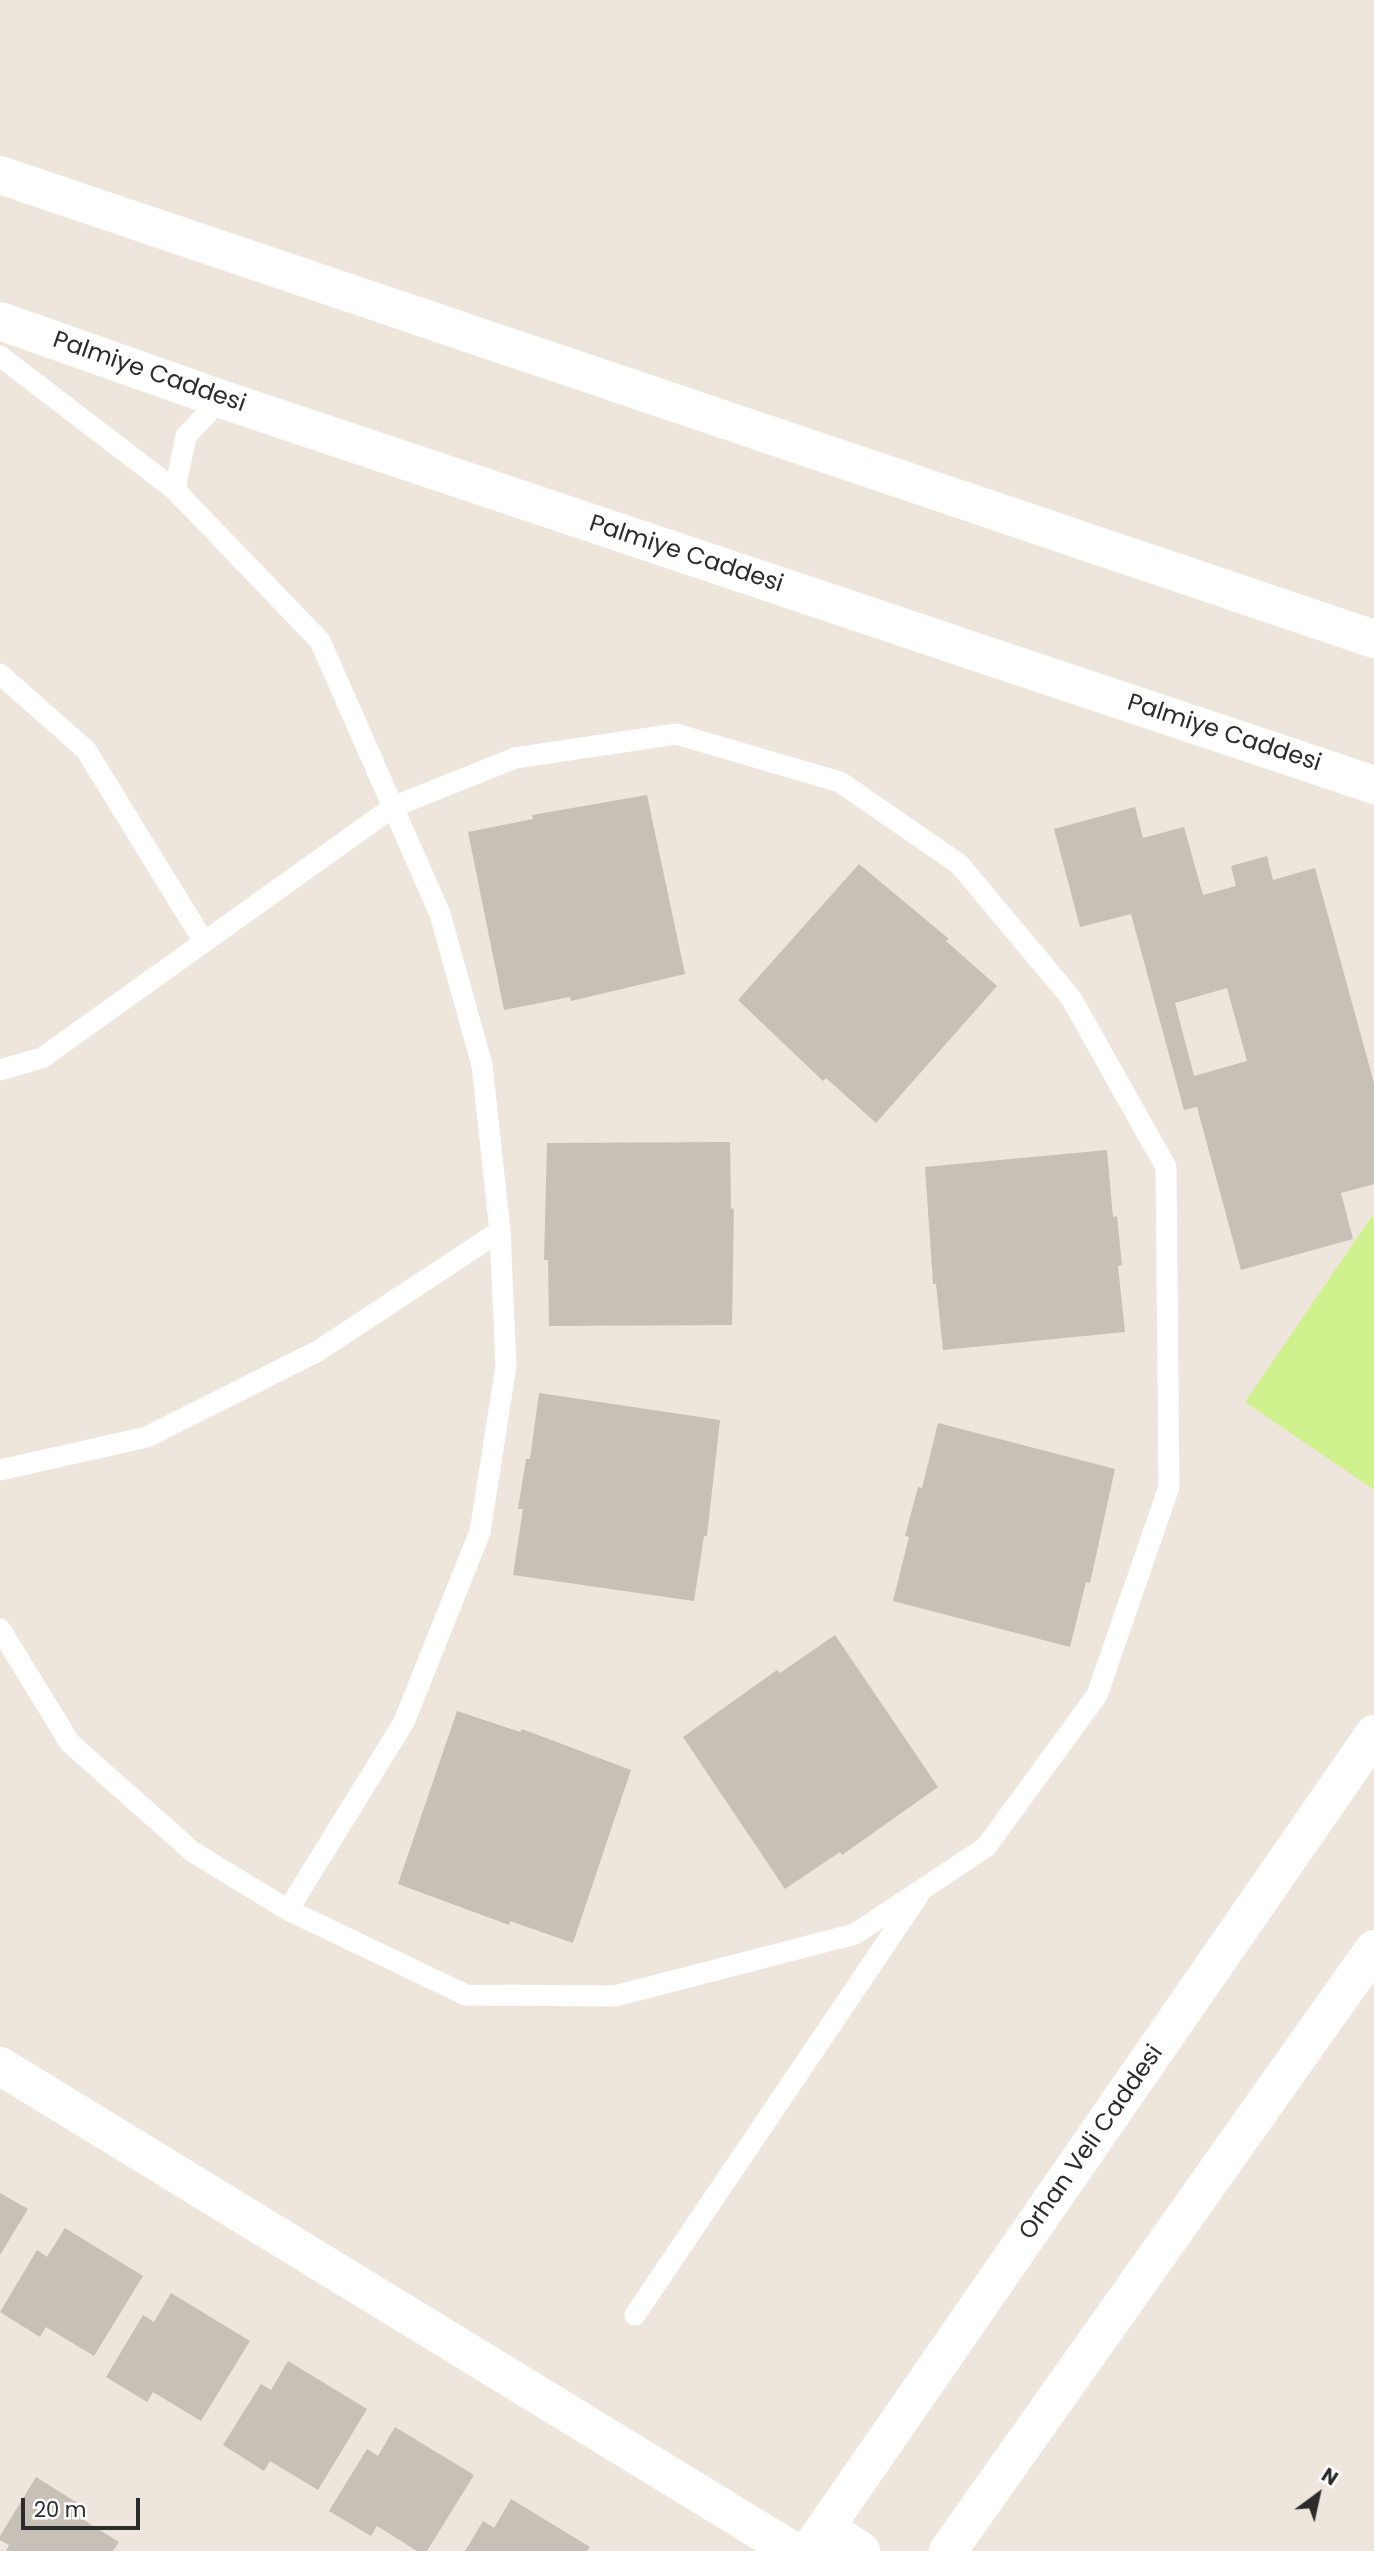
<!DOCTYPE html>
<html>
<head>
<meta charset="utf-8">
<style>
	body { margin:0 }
	#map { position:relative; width:1374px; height:2551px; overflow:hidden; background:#eee5dc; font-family:Poppins,sans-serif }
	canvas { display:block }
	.north { position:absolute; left:1283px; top:2460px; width:70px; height:70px; -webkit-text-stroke:5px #fff; paint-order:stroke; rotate:33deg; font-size:19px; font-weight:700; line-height:28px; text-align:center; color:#2b2b2b }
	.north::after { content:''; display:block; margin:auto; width:24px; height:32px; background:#2b2b2b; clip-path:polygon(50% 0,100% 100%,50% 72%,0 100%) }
	.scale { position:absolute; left:21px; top:2498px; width:119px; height:32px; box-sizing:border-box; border:4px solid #2b2b2b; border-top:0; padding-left:9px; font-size:21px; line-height:24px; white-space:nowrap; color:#2b2b2b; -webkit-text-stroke:5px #fff; paint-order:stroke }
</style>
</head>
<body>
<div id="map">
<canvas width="1374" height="2551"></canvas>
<div class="north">N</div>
<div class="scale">20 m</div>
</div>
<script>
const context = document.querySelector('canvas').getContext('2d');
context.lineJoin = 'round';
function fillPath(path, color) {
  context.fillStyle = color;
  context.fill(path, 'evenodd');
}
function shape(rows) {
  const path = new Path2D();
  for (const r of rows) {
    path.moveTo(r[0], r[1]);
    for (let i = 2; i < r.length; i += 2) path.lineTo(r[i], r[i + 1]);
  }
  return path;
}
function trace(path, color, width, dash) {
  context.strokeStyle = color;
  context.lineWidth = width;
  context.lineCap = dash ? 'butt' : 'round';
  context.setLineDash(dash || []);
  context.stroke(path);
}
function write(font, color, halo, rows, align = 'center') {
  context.font = font + ' Poppins,sans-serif';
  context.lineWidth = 5;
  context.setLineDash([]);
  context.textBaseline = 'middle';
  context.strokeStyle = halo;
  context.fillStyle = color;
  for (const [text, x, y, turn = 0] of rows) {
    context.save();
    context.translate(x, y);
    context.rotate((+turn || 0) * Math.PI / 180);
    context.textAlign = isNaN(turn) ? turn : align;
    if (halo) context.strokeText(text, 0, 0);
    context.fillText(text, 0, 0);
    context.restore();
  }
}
fillPath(shape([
	[1372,1216,1374,1218,1374,1490,1245,1402]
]), '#cff28e');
fillPath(shape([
	[647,795,685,974,571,1001,570,997,504,1010,468,832,533,819,532,815],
	[1135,807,1143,838,1184,827,1203,895,1236,886,1231,866,1267,856,1273,880,1315,868,1374,1083,1374,1184,1341,1193,1353,1239,1241,1270,1197,1107,1184,1110,1131,914,1080,927,1054,829],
	[1227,988,1247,1061,1194,1076,1175,1003],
	[859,864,949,939,946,941,997,986,876,1123,826,1078,823,1081,738,1000],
	[730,1142,731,1208,734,1209,732,1325,549,1326,548,1260,544,1260,547,1143],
	[1107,1150,1113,1217,1117,1216,1122,1265,1118,1266,1125,1332,943,1350,936,1284,933,1284,925,1167],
	[539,1393,720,1420,707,1536,704,1536,694,1601,513,1575,523,1509,518,1509,526,1459,530,1459],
	[938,1423,1115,1469,1090,1583,1086,1582,1070,1647,893,1601,909,1537,905,1536,918,1487,922,1488],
	[835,1635,938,1787,842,1855,840,1852,785,1889,683,1737,777,1670,780,1673],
	[457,1711,520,1732,522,1729,631,1770,573,1943,510,1921,509,1925,398,1884],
	[0,2193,28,2209,0,2255],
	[65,2228,143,2276,94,2356,46,2327,40,2337,0,2312,37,2250,47,2257],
	[171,2293,250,2341,201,2421,153,2392,147,2402,106,2377,143,2315,154,2322],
	[288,2361,367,2409,318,2490,270,2461,264,2471,223,2445,261,2384,271,2390],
	[395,2427,474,2475,427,2551,417,2551,377,2526,371,2536,329,2511,367,2449,378,2456],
	[36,2477,76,2502,71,2512,119,2542,113,2551,6,2551,9,2545,0,2540,0,2536],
	[511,2499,590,2547,587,2551,465,2551,483,2521,494,2528]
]), '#c6c0b7');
trace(shape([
	[0,356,175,490,320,641,440,914,482,1065,500,1231,506,1366,480,1532,404,1722,288,1910],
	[175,490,186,436,221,399],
	[0,674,86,750,204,942],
	[0,1070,42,1058,393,807,515,758,676,734,840,782,959,864,1071,998,1166,1167,1169,1487,1097,1695,986,1847,855,1934,615,1996,466,1995,288,1910,193,1852,70,1743,0,1629],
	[0,1470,147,1437,318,1351,500,1231],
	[635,2315,918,1896]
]), '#fff', 21);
trace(shape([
	[0,2066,793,2551]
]), '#fff', 38);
trace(shape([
	[0,175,1374,639],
	[0,321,221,399,1374,785],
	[826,2528,861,2551],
	[809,2551,1374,1734],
	[948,2551,1374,1949]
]), '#fff', 38);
write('24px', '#2b2b2b', '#fff', [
	["Palmiye Caddesi",149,373,19],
	["Palmiye Caddesi",686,555,18],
	["Palmiye Caddesi",1224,734,18],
	["Orhan Veli Caddesi",1092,2143,-55]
]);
</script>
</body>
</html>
